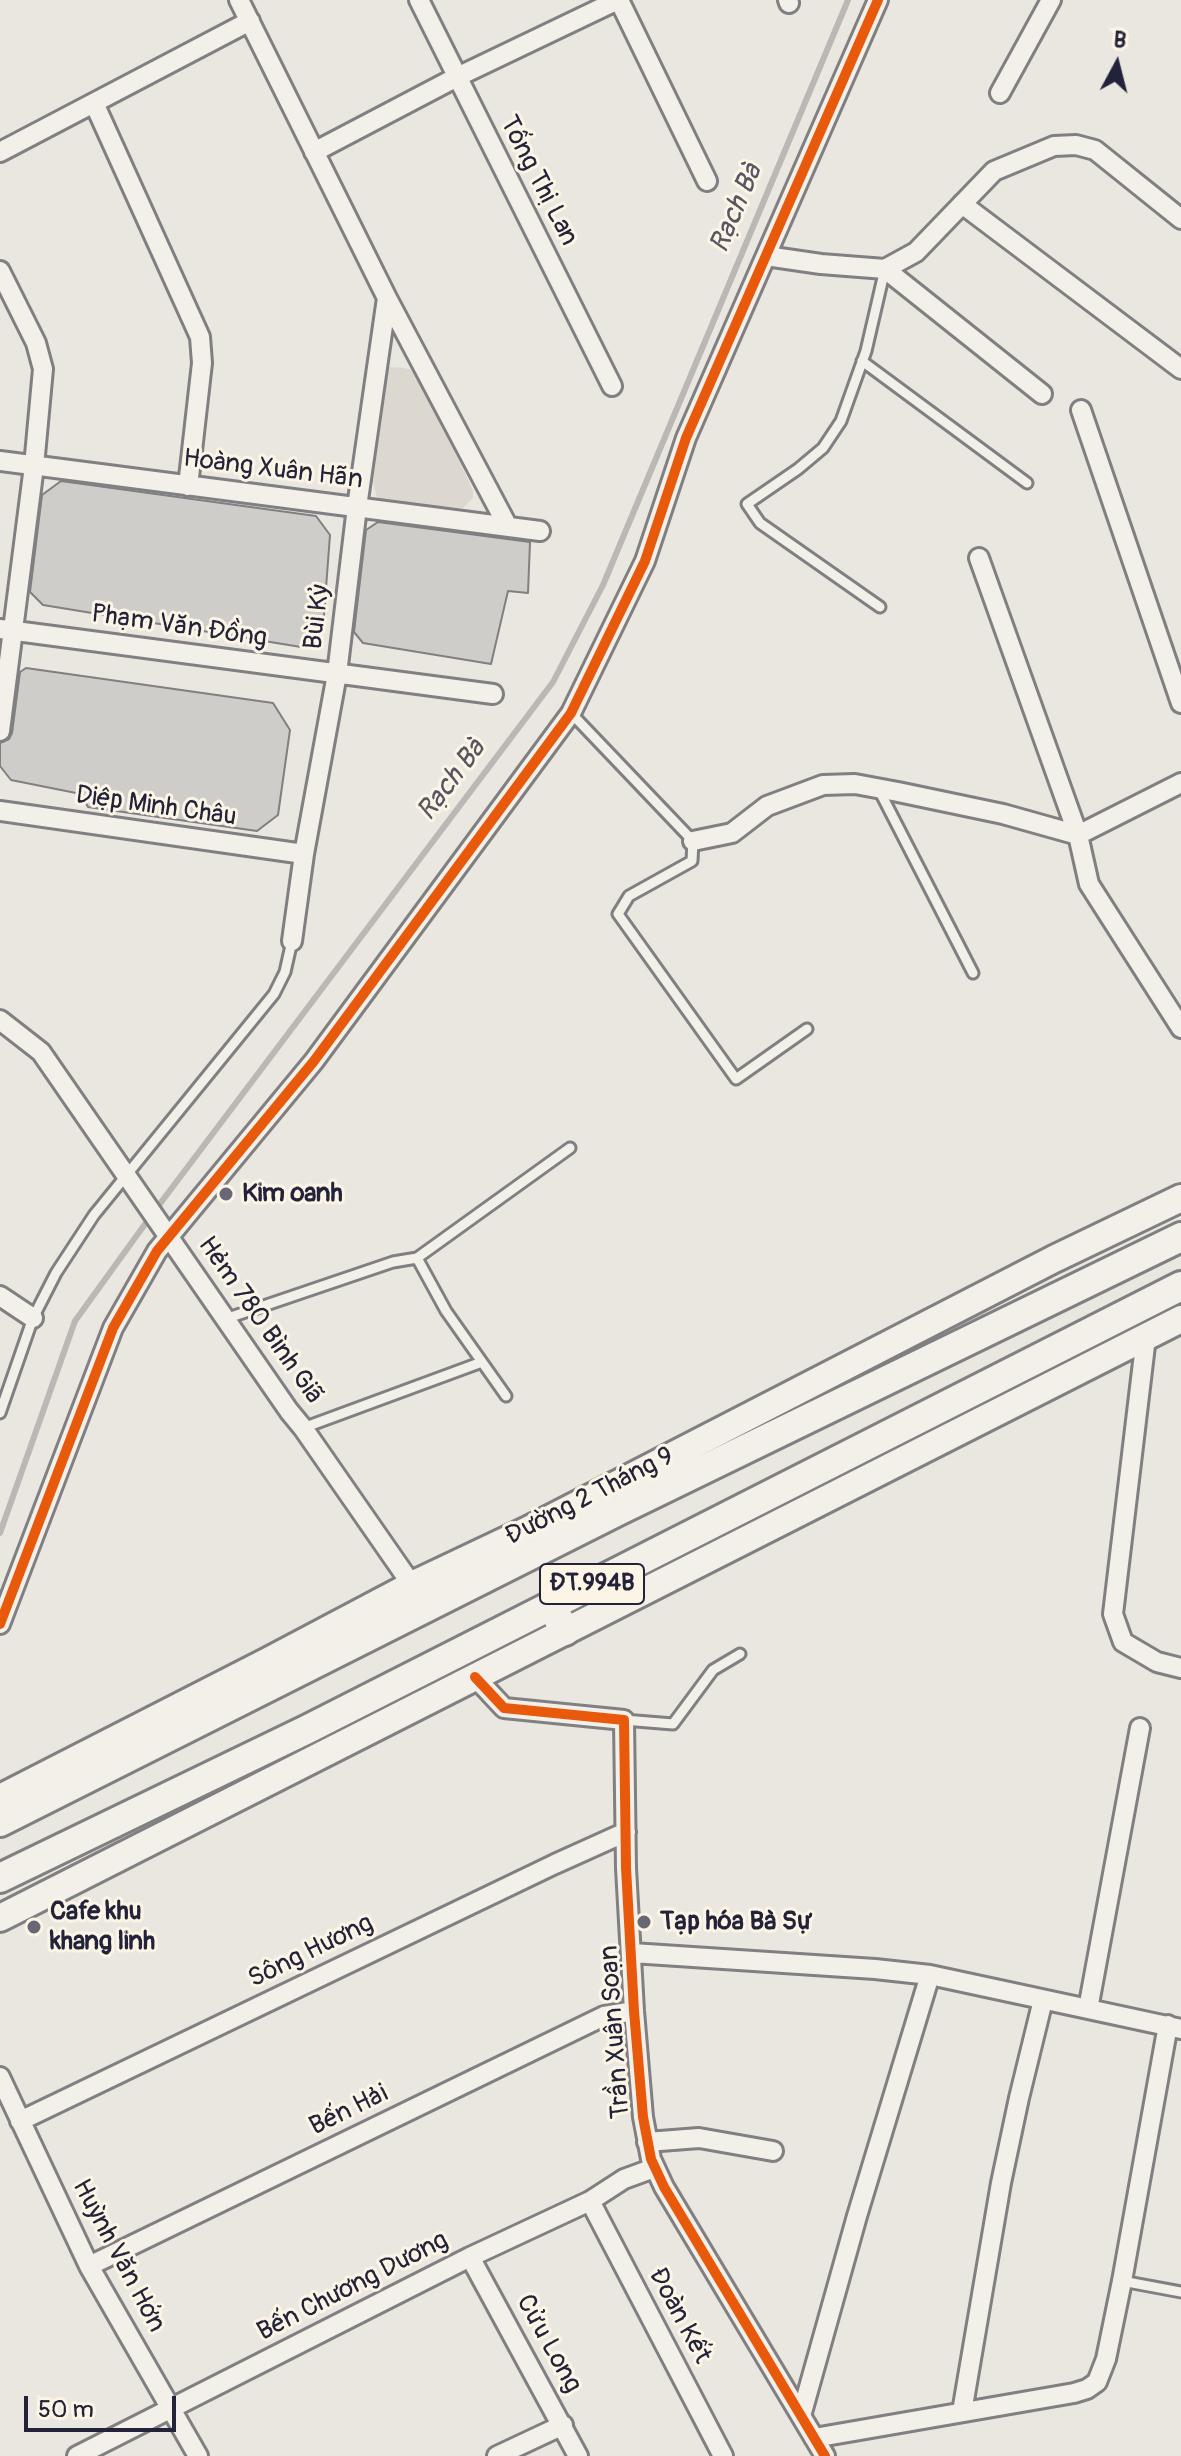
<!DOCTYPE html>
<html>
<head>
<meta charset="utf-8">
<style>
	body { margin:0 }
	#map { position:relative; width:1181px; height:2456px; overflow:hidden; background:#eae7e0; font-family:Pangolin,sans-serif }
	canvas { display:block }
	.north { position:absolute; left:1077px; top:24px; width:80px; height:80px; -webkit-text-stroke:6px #fcf5e5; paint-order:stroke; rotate:7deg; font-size:22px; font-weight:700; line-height:32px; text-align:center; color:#22223b }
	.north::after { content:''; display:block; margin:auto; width:28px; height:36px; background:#22223b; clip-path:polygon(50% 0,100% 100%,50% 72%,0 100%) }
	.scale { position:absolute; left:24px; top:2396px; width:152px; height:36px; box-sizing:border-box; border:4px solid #22223b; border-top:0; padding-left:10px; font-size:24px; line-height:28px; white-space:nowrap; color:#22223b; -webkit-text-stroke:6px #fcf5e5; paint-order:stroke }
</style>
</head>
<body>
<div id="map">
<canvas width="1181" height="2456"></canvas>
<div class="north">B</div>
<div class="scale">50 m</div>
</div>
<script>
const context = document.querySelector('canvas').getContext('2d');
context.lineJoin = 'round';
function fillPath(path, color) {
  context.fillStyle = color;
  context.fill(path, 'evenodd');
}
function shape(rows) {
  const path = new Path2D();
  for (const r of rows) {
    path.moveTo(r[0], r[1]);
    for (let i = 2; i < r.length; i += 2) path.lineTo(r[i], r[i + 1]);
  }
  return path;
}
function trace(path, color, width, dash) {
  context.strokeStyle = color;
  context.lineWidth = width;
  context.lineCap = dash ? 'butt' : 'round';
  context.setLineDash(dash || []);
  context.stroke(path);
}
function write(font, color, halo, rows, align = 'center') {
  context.font = font + ' Pangolin,sans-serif';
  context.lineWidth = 6;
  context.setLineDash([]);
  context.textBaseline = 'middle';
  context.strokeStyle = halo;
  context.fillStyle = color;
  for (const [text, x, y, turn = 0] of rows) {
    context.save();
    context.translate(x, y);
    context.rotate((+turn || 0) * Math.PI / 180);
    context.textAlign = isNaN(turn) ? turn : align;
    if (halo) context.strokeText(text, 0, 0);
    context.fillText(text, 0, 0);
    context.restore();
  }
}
fillPath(shape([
	[388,367,404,368,416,371,473,490,473,498,463,508,378,502,373,482]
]), '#dcd8d0');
trace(shape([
	[0,1533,75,1321,153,1213,553,682,603,585,848,0]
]), '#bab7b5', 6);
const building = shape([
	[61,481,316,516,330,535,323,628,301,647,43,605,30,592,42,495,61,481],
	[378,522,530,542,528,593,508,591,491,664,363,643,354,632,366,530,378,522],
	[26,668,273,703,290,730,278,815,257,831,88,807,81,794,11,780,0,766,0,743,9,739,12,733,20,672,26,668]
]);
fillPath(building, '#cfcdc9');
trace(building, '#807f81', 2);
const service = shape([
	[862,361,1027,483],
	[880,607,760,523,747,504,798,469,823,448,841,421,866,351,885,269],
	[571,713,693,841,692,861,629,896,618,914,736,1079,807,1029],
	[878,788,973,973],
	[417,1258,446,1311,506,1396],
	[225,1319,393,1262,417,1258,570,1148],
	[0,1413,33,1318,56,1273,94,1215,274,994,285,972,292,941],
	[303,1428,482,1362],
	[624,1720,673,1724,713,1670,740,1654],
	[1122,2281,1181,2292]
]);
const minor = shape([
	[239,0,387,298,508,527],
	[419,0,612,386],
	[619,0,707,181],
	[788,0,789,3],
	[1000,93,1051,0],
	[94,103,200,337,202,363,188,486],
	[0,152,250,21],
	[314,152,457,77,618,0],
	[962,204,1181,369],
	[766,256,821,264,885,269,916,252,994,171,1054,146,1076,145,1095,150,1181,219],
	[885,269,1042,394],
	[0,271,36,343,43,369,34,466,0,731],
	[1081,410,1181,703],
	[0,461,540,531],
	[979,558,1078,835,1089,884,1181,1028],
	[0,629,493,694],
	[0,811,304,854],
	[693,841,732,833,767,806,823,785,855,784,898,792,1003,814,1078,835,1181,783],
	[292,941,304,854,337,674,357,507,387,298],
	[0,1020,41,1052,289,1411,303,1428,412,1585],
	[0,1296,33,1318],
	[1146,1337,1113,1614,1123,1642,1157,1662,1181,1668],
	[0,1624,113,1328,157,1251,314,1061,571,713,645,561,686,438,878,0],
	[475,1677,504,1708,624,1720,626,1868,634,2011,643,2117,651,2159,664,2187,825,2456],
	[632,1953,875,1969,930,1975,1181,2029],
	[1088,2009,1140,1728],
	[0,2077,89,2266,198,2456],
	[20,2121,555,1864,626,1832],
	[647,2142,699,2138,773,2151],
	[590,2201,723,2456],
	[470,2257,578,2456],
	[89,2266,604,2016,634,2011],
	[962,2412,1001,2183,1019,2098,1043,2000],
	[801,2416,857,2216,930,1975],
	[814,2438,1074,2393,1087,2389,1097,2382,1106,2359,1122,2281,1168,2025],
	[77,2456,470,2257,590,2201,624,2179,654,2168],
	[497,2456,563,2425]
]);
const secondary = shape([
	[0,1798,268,1661,412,1585,526,1531,1054,1259,1181,1198],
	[0,1918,1181,1319]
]);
const primary = shape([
	[551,1605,565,1631],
	[0,1822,618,1511,1181,1237],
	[0,1878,308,1729,1181,1286]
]);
trace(service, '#807f81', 15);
trace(minor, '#807f81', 24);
trace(secondary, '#807f81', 32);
trace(primary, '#807f81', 34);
trace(service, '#f3f0ea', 9);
trace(minor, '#f3f0ea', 18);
trace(secondary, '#f3f0ea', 26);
trace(primary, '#f3f0ea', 28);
trace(shape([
	[0,1624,113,1328,157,1251,314,1061,571,713,645,561,686,438,878,0],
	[475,1677,504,1708,624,1720,626,1868,634,2011,643,2117,651,2159,664,2187,825,2456]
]), '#e8590c', 10);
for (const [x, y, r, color] of [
	[226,1194,8,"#686775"],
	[644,1922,8,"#686775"],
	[34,1927,8,"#686775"]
]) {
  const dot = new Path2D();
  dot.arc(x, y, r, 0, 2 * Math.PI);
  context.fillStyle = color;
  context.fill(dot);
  trace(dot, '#fcf5e5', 3);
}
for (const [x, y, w] of [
	[592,1584,104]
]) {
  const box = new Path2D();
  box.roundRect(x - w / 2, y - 20, w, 40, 6);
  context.fillStyle = '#fcf5e5';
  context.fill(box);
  trace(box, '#22223b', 2);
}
write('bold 24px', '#22223b', null, [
	["ĐT.994B",592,1584]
]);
write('26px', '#22223b', '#fcf5e5', [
	["Tống Thị Lan",538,181,63],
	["Hoàng Xuân Hãn",273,470,7],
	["Bùi Kỷ",318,617,-83],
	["Phạm Văn Đồng",179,627,8],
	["Diệp Minh Châu",156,807,8],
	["Hẻm 780 Bình Giã",260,1321,55],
	["Đường 2 Tháng 9",590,1497,-27],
	["Sông Hương",311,1952,-26],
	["Trần Xuân Soạn",616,2032,-94],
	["Bến Hải",349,2111,-26],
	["Huỳnh Văn Hớn",118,2256,62],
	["Bến Chương Dương",353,2287,-27],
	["Đoàn Kết",679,2316,62],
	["Cửu Long",548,2344,61]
]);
write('bold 26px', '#22223b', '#fcf5e5', [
	["Kim oanh",242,1194],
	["Cafe khu",50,1912],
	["khang linh",50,1942],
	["Tạp hóa Bà Sự",660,1922]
], 'left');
write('italic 28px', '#575564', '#fcf5e5', [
	["Rạch Bà",737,209,-67],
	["Rạch Bà",452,781,-53]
]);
</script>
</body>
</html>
